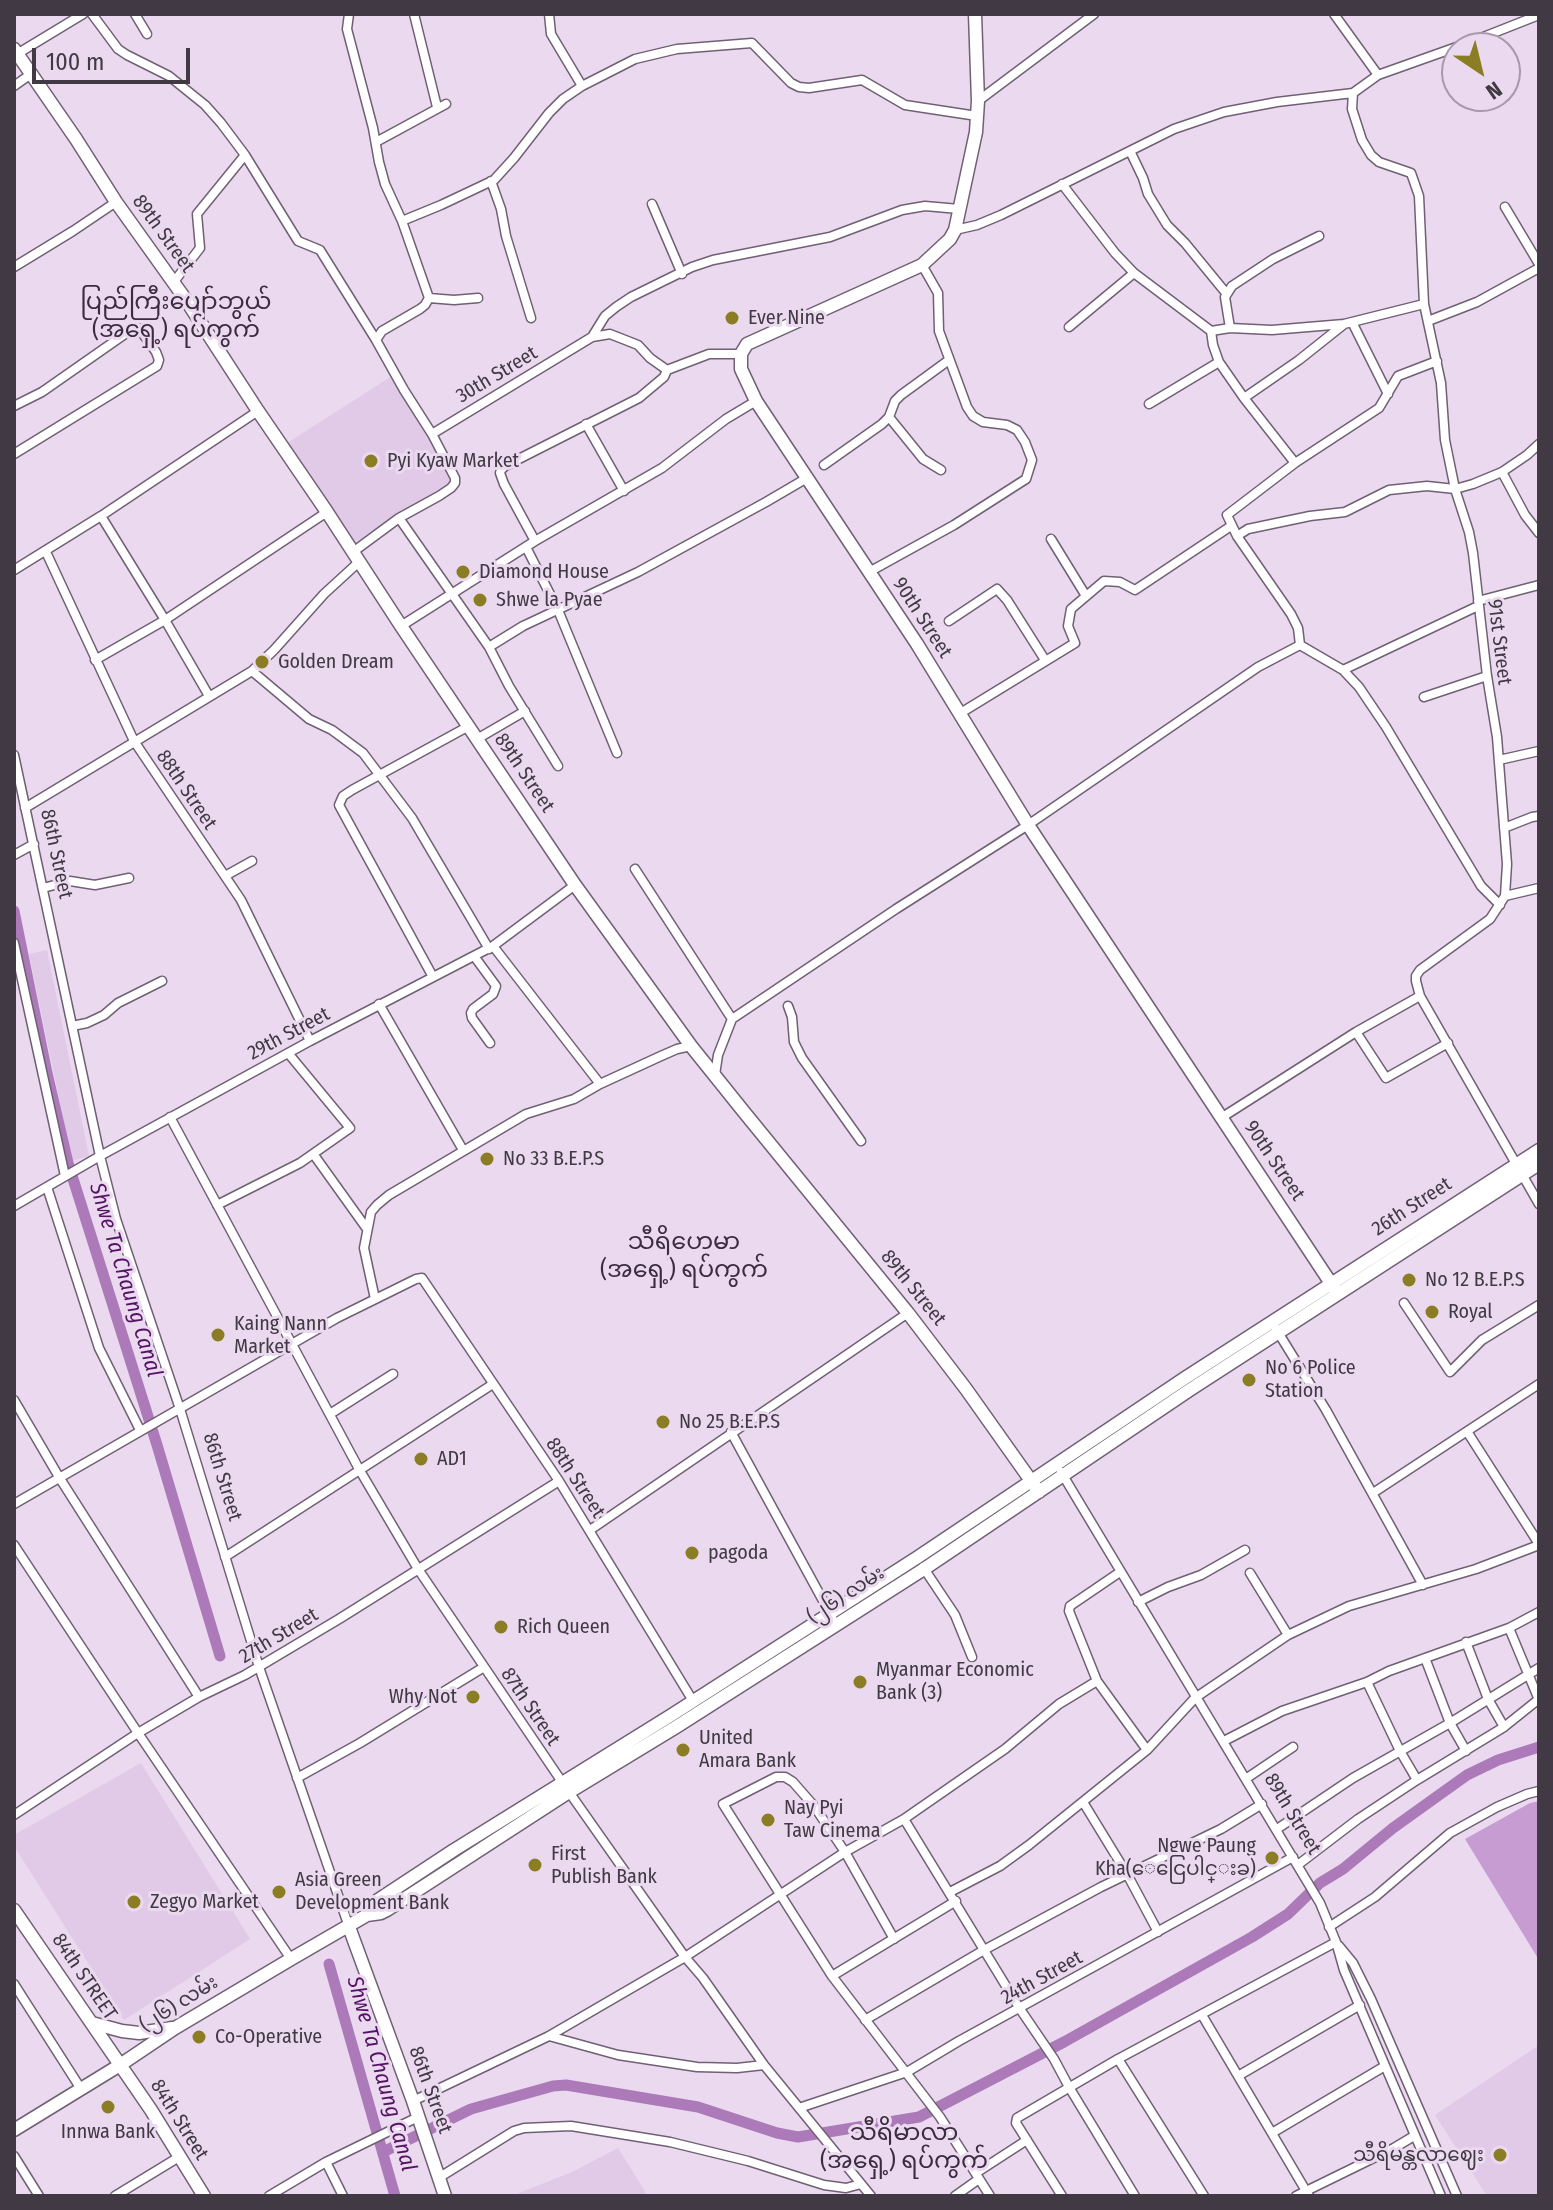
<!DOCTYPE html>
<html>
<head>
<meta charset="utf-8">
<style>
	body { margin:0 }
	#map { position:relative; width:1553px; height:2210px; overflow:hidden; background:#ebd9f0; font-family:"Fira Sans Condensed",sans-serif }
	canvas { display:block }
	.frame { position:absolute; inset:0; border:16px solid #413943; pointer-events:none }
	.north { position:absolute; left:1441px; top:32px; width:80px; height:80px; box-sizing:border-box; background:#ebd9f0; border:2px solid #a799ab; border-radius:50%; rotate:145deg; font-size:22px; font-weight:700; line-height:32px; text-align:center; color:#413943 }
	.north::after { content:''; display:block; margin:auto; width:28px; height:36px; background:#8b7d23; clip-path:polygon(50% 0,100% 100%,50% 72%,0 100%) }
	.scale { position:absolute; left:32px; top:48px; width:158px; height:36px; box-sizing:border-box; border:4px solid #413943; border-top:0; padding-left:10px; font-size:24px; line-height:28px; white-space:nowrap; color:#413943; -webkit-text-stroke:6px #ebd9f0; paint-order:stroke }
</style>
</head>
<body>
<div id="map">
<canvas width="1553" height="2210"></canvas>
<div class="frame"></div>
<div class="north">N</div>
<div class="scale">100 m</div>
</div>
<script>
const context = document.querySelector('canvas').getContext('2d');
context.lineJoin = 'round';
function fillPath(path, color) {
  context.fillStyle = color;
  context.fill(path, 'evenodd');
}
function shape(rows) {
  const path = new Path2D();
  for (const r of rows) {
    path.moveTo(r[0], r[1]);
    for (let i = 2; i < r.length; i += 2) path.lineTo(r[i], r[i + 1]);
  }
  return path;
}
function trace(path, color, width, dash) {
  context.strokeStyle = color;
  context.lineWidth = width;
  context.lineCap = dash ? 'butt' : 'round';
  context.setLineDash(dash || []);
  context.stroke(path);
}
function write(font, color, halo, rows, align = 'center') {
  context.font = font + ' "Fira Sans Condensed","Noto Sans Myanmar",sans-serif';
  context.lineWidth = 6;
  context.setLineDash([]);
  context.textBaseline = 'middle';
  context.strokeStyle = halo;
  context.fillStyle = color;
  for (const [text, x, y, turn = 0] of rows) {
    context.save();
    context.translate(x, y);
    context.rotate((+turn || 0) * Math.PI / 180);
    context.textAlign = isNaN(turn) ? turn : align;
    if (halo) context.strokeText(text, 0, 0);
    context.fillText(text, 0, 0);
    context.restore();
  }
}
fillPath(shape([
	[392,376,454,480,354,543,287,443],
	[47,950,89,1156,72,1161,29,954],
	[141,1763,250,1939,124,2020,14,1846,14,1835],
	[1539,2045,1539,2196,1487,2196,1435,2115],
	[618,2148,648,2196,511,2196,572,2172]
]), '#e1cae7');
fillPath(shape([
	[1539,1801,1539,1960,1465,1839,1530,1803]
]), '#c69cd2');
trace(shape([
	[14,911,47,1073,68,1163,157,1445,220,1656],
	[329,1964,395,2196],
	[383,2152,471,2109,553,2086,566,2085,698,2107,777,2133,798,2137,919,2117,1064,2042,1252,1937,1288,1914,1320,1883,1343,1869,1393,1828,1467,1775,1498,1760,1539,1747]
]), '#ac7ab9', 11);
const street = shape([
	[92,14,118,49,127,55,169,76,205,105,221,123,245,155,298,241,320,250,376,340],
	[135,14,147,34],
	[349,14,347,29,373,128,379,162,385,184,402,221,429,298,425,305,420,309,382,331,376,340,404,390,432,434],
	[414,14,437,107],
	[549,14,551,34,582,86],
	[1334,14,1378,75],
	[17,54,83,14],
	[14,86,31,74],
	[1353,93,1352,109,1362,140,1371,155,1379,162,1411,173,1419,196,1424,304,1441,383,1445,440,1455,489,1469,532,1473,553,1487,676,1497,737,1507,864,1505,896,1490,919,1420,970,1416,976,1416,981,1420,996,1539,1204],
	[978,101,1094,14],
	[376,142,446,104],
	[1130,151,1143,178,1148,194,1167,225,1185,243,1226,293],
	[491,181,501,209,506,236,531,318],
	[1062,184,1115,253,1134,273,1211,331,1230,328,1272,330,1344,324,1424,304],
	[652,204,682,274],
	[1505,207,1539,264],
	[402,221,441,205,494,180,514,158,549,113,563,99,582,86,635,59,677,49,752,43,791,83,799,87,809,88,862,80,905,105,977,116],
	[955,230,977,225,1001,215,1174,129,1224,112,1277,102,1353,93,1378,75,1468,43,1539,15],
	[14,267,73,231,116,202],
	[173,283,200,248,197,214,245,155],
	[429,298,454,300,478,298],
	[1428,321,1477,302,1539,268],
	[1352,322,1388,394],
	[1069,327,1134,273],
	[1230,328,1225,297,1232,286,1273,259,1319,236],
	[1211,331,1213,345,1219,362,1244,398],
	[592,337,605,316,616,307,631,297,692,267,713,260,830,237,902,210,925,206,959,209],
	[1437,361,1398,376,1379,408,1295,463,1227,515,1237,536,1291,614,1298,628,1300,645,1343,670,1359,687,1386,727,1481,886,1500,905],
	[1149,404,1219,362],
	[14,406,42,392,135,327,138,327,156,352,159,360,157,366,14,454],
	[889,417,923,459,941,470],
	[586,424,624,491],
	[1295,463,1244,398,1299,360,1343,325],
	[824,465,882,424,889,417,895,401,901,395,949,360],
	[1502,472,1525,515,1539,533],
	[101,516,165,620,209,696],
	[399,518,489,647,523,626,638,572,766,502,807,478],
	[1237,536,1248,529,1310,516,1345,512,1389,490,1427,486,1455,489,1473,484,1502,472,1527,455,1539,444],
	[1051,539,1086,596],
	[535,541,504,484,500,473,501,470,505,466,639,398,664,377,667,370],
	[526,547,558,610,617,753],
	[46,552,134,741,241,900,310,1041],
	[353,552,399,518,439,496,451,488,455,483,455,478,432,434,592,337,610,334,638,345,650,358,667,370,709,354,741,354],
	[14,570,101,516,258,411],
	[869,572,954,525,1026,479,1032,460,1025,442,1017,430,1007,425,983,422,973,416,967,407,939,331,938,293,922,265],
	[1478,601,1539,585],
	[949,621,997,589,1007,600,1045,660],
	[401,626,535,541,662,468,726,419,756,401],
	[489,647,509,686,558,766],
	[95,660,165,620,327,512],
	[1343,670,1478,606],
	[252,671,309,719,332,730,363,753,412,818,489,949],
	[1424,697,1487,676],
	[959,714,1075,643,1068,626,1071,609,1104,581,1120,582,1135,590,1231,526],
	[477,739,525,711],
	[14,755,100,1156,116,1219,180,1409,259,1667,349,1927],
	[1499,760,1539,751],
	[25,808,252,671,274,650,324,594,360,561],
	[1504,828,1532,817,1539,816],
	[14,855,34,844],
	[635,869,732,1019],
	[225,876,252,861],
	[43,888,70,881,95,885,129,878],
	[1505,896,1539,888],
	[14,943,65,1176],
	[493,946,600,1084],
	[474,956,496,986,493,994,473,1009,471,1013,472,1018,490,1043],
	[433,977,339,805,343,796,352,790,469,726],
	[379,1004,463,1150],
	[788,1006,792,1017,794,1042,802,1058,861,1141],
	[72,1026,87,1023,104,1015,118,1003,162,981],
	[1356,1032,1386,1078,1448,1043],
	[715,1075,718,1055,732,1019,896,909,1028,825,1258,667,1300,645],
	[170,1117,359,1469,418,1569,562,1782,685,1957,703,1978,764,2065,871,2196],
	[1221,1118,1356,1032,1420,996],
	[314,1155,367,1229],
	[47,1187,99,1348,140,1430],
	[217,1205,300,1163,350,1128,288,1053],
	[14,1206,100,1156,310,1041,493,946,575,885],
	[375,1299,364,1248,371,1212,377,1205,389,1195,526,1114,574,1099,600,1084,661,1056,677,1049,691,1046],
	[1404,1303,1450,1372,1482,1340,1539,1305],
	[1276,1329,1326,1410,1423,1585],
	[14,1400,59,1477,199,1697],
	[330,1414,393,1374],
	[731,1432,832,1617],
	[1468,1433,1539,1544],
	[1061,1472,1320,1903,1336,1942,1344,1970,1441,2196],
	[1373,1493,1539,1384],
	[14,1504,337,1318,416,1279,422,1278,559,1481,693,1701],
	[590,1530,908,1313],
	[14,1545,138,1733,291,1959],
	[225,1557,493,1384],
	[923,1567,955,1615,972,1657],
	[1120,1572,1070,1606,1069,1611,1097,1681,1147,1750],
	[1250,1573,1288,1635],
	[1138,1602,1168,1587,1201,1575,1245,1550],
	[1509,1628,1539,1700],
	[1466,1642,1488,1699,1504,1727],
	[1425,1658,1450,1723,1466,1751],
	[1367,1682,1400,1751,1417,1780],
	[1224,1741,1282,1711,1367,1682,1389,1671,1509,1628,1539,1612],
	[297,1778,360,1743,484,1667],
	[1247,1778,1293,1747],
	[1083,1802,1127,1874,1158,1932],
	[14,1815,138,1733,199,1697,245,1675,339,1619,559,1481],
	[904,1819,1020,2009,1054,2059,1069,2087,1135,2196],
	[1277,1829,1353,1778,1450,1723,1539,1668],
	[1299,1864,1358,1819,1417,1780,1504,1727,1539,1699],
	[950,1892,1000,1866,1029,1845,1147,1750,1195,1698,1288,1635,1349,1606,1476,1569,1539,1545],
	[1329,1927,1375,1897,1450,1833,1497,1807,1527,1794,1539,1791],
	[894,1939,845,1852,814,1806,793,1782,785,1777,776,1777,723,1804,832,1976,940,2117,990,2196],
	[1339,1946,1353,1963,1371,1999,1457,2196],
	[832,1976,956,1901],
	[14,1984,81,2089],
	[1202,2015,1309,2196],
	[865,2020,984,1950,1101,1887,1221,1829,1262,1804],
	[549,2036,618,2055,697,2067,737,2068,764,2065],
	[1118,2059,1204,2196],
	[1238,2076,1360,2005],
	[413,2101,549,2036,685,1957,845,1852,904,1819,1005,1749,1059,1704,1097,1681],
	[799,2108,907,2072,959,2041,1293,1857],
	[1272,2133,1385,2066],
	[14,2156,39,2196],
	[326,2162,343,2196],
	[976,2173,1027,2140],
	[440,2177,514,2131,524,2128,571,2126,670,2142,748,2161,824,2185,846,2188,861,2184],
	[115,2196,179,2157],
	[269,2196,326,2162,418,2117],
	[955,2196,979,2179],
	[1062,2196,1016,2123,1017,2118,1118,2059,1336,1942],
	[1296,2196,1394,2148,1414,2136]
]);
const secondary = shape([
	[975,14,978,101,976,132,955,230,950,239,922,265,747,344,741,354,741,369,756,401,917,644,1028,825,1338,1294],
	[14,49,76,139,116,202,186,300,258,411,327,512,401,626,575,885,632,964,691,1046,744,1112,908,1313,966,1389,1039,1492],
	[14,1910,151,2110,204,2196],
	[367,1915,378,1900,454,1850,670,1716,918,1557,1185,1378,1539,1150],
	[349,1927,413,2101,445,2196],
	[92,2023,122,2031,139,2033,172,2028],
	[14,2130,120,2065,175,2028,291,1959,367,1915,381,1913,387,1910,569,1792,676,1727,924,1569,1191,1389,1539,1164]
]);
trace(street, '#706074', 11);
trace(secondary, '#706074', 15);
trace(street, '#fff', 8);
trace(secondary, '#fff', 12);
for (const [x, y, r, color] of [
	[732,318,8,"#8b7d23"],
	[371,461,8,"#8b7d23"],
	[463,572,8,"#8b7d23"],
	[480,600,8,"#8b7d23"],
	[262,662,8,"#8b7d23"],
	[487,1159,8,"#8b7d23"],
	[1409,1280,8,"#8b7d23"],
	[1432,1312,8,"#8b7d23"],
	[218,1335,8,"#8b7d23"],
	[1249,1380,8,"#8b7d23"],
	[663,1422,8,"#8b7d23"],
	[421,1459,8,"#8b7d23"],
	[692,1553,8,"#8b7d23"],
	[501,1627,8,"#8b7d23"],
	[860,1682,8,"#8b7d23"],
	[473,1697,8,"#8b7d23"],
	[683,1750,8,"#8b7d23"],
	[768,1820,8,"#8b7d23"],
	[1272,1858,8,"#8b7d23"],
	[535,1865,8,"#8b7d23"],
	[279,1892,8,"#8b7d23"],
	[134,1902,8,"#8b7d23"],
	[199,2037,8,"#8b7d23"],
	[108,2107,8,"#8b7d23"],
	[1500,2155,8,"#8b7d23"]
]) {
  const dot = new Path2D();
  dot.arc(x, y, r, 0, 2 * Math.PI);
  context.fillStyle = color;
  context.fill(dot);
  trace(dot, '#ebd9f0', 3);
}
write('20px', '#413943', '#ebd9f0', [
	["89th Street",163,234,54],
	["30th Street",497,375,-31],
	["90th Street",922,618,57],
	["91st Street",1499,642,83],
	["89th Street",524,773,56],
	["88th Street",186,790,56],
	["86th Street",56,854,78],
	["29th Street",289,1034,-28],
	["90th Street",1274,1161,56],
	["26th Street",1412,1207,-33],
	["89th Street",913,1288,51],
	["86th Street",222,1477,73],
	["88th Street",575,1478,57],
	["(၂၆) လမ်း",846,1595,-33],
	["27th Street",279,1636,-31],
	["87th Street",530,1707,56],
	["89th Street",1292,1814,59],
	["84th STREET",84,1977,56],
	["24th Street",1042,1978,-29],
	["(၂၆) လမ်း",179,2004,-32],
	["86th Street",430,2090,70],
	["84th Street",179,2120,58]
]);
write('20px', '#413943', '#ebd9f0', [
	["Ever Nine",748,318],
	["Pyi Kyaw Market",387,461],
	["Diamond House",479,572],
	["Shwe la Pyae",496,600],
	["Golden Dream",278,662],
	["No 33 B.E.P.S",503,1159],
	["No 12 B.E.P.S",1425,1280],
	["Royal",1448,1312],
	["Kaing Nann",234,1324],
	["Market",234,1347],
	["No 6 Police",1265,1368],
	["Station",1265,1391],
	["No 25 B.E.P.S",679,1422],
	["AD1",437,1459],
	["pagoda",708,1553],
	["Rich Queen",517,1627],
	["Myanmar Economic",876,1670],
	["Bank (3)",876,1693],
	["Why Not",457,1697,"right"],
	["United",699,1738],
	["Amara Bank",699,1761],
	["Nay Pyi",784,1808],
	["Taw Cinema",784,1831],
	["Ngwe Paung",1256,1846,"right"],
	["Kha(ေငြေပါင္းခ)",1256,1869,"right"],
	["First",551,1854],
	["Publish Bank",551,1877],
	["Asia Green",295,1880],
	["Development Bank",295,1903],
	["Zegyo Market",150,1902],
	["Co-Operative",215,2037],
	["Innwa Bank",108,2132,"center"],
	["သီရိမန္တလာဈေး",1484,2155,"right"]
], 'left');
write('italic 22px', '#531362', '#ebd9f0', [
	["Shwe Ta Chaung Canal",125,1280,73],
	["Shwe Ta Chaung Canal",381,2074,74]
]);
write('24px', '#3b2d3f', '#ebd9f0', [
	["ပြည်ကြီးပျော်ဘွယ်",176,302],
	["(အရှေ့) ရပ်ကွက်",176,330],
	["သီရိဟေမာ",684,1242],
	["(အရှေ့) ရပ်ကွက်",684,1270],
	["သီရိမာလာ",904,2133],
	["(အရှေ့) ရပ်ကွက်",904,2161]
]);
</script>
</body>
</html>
